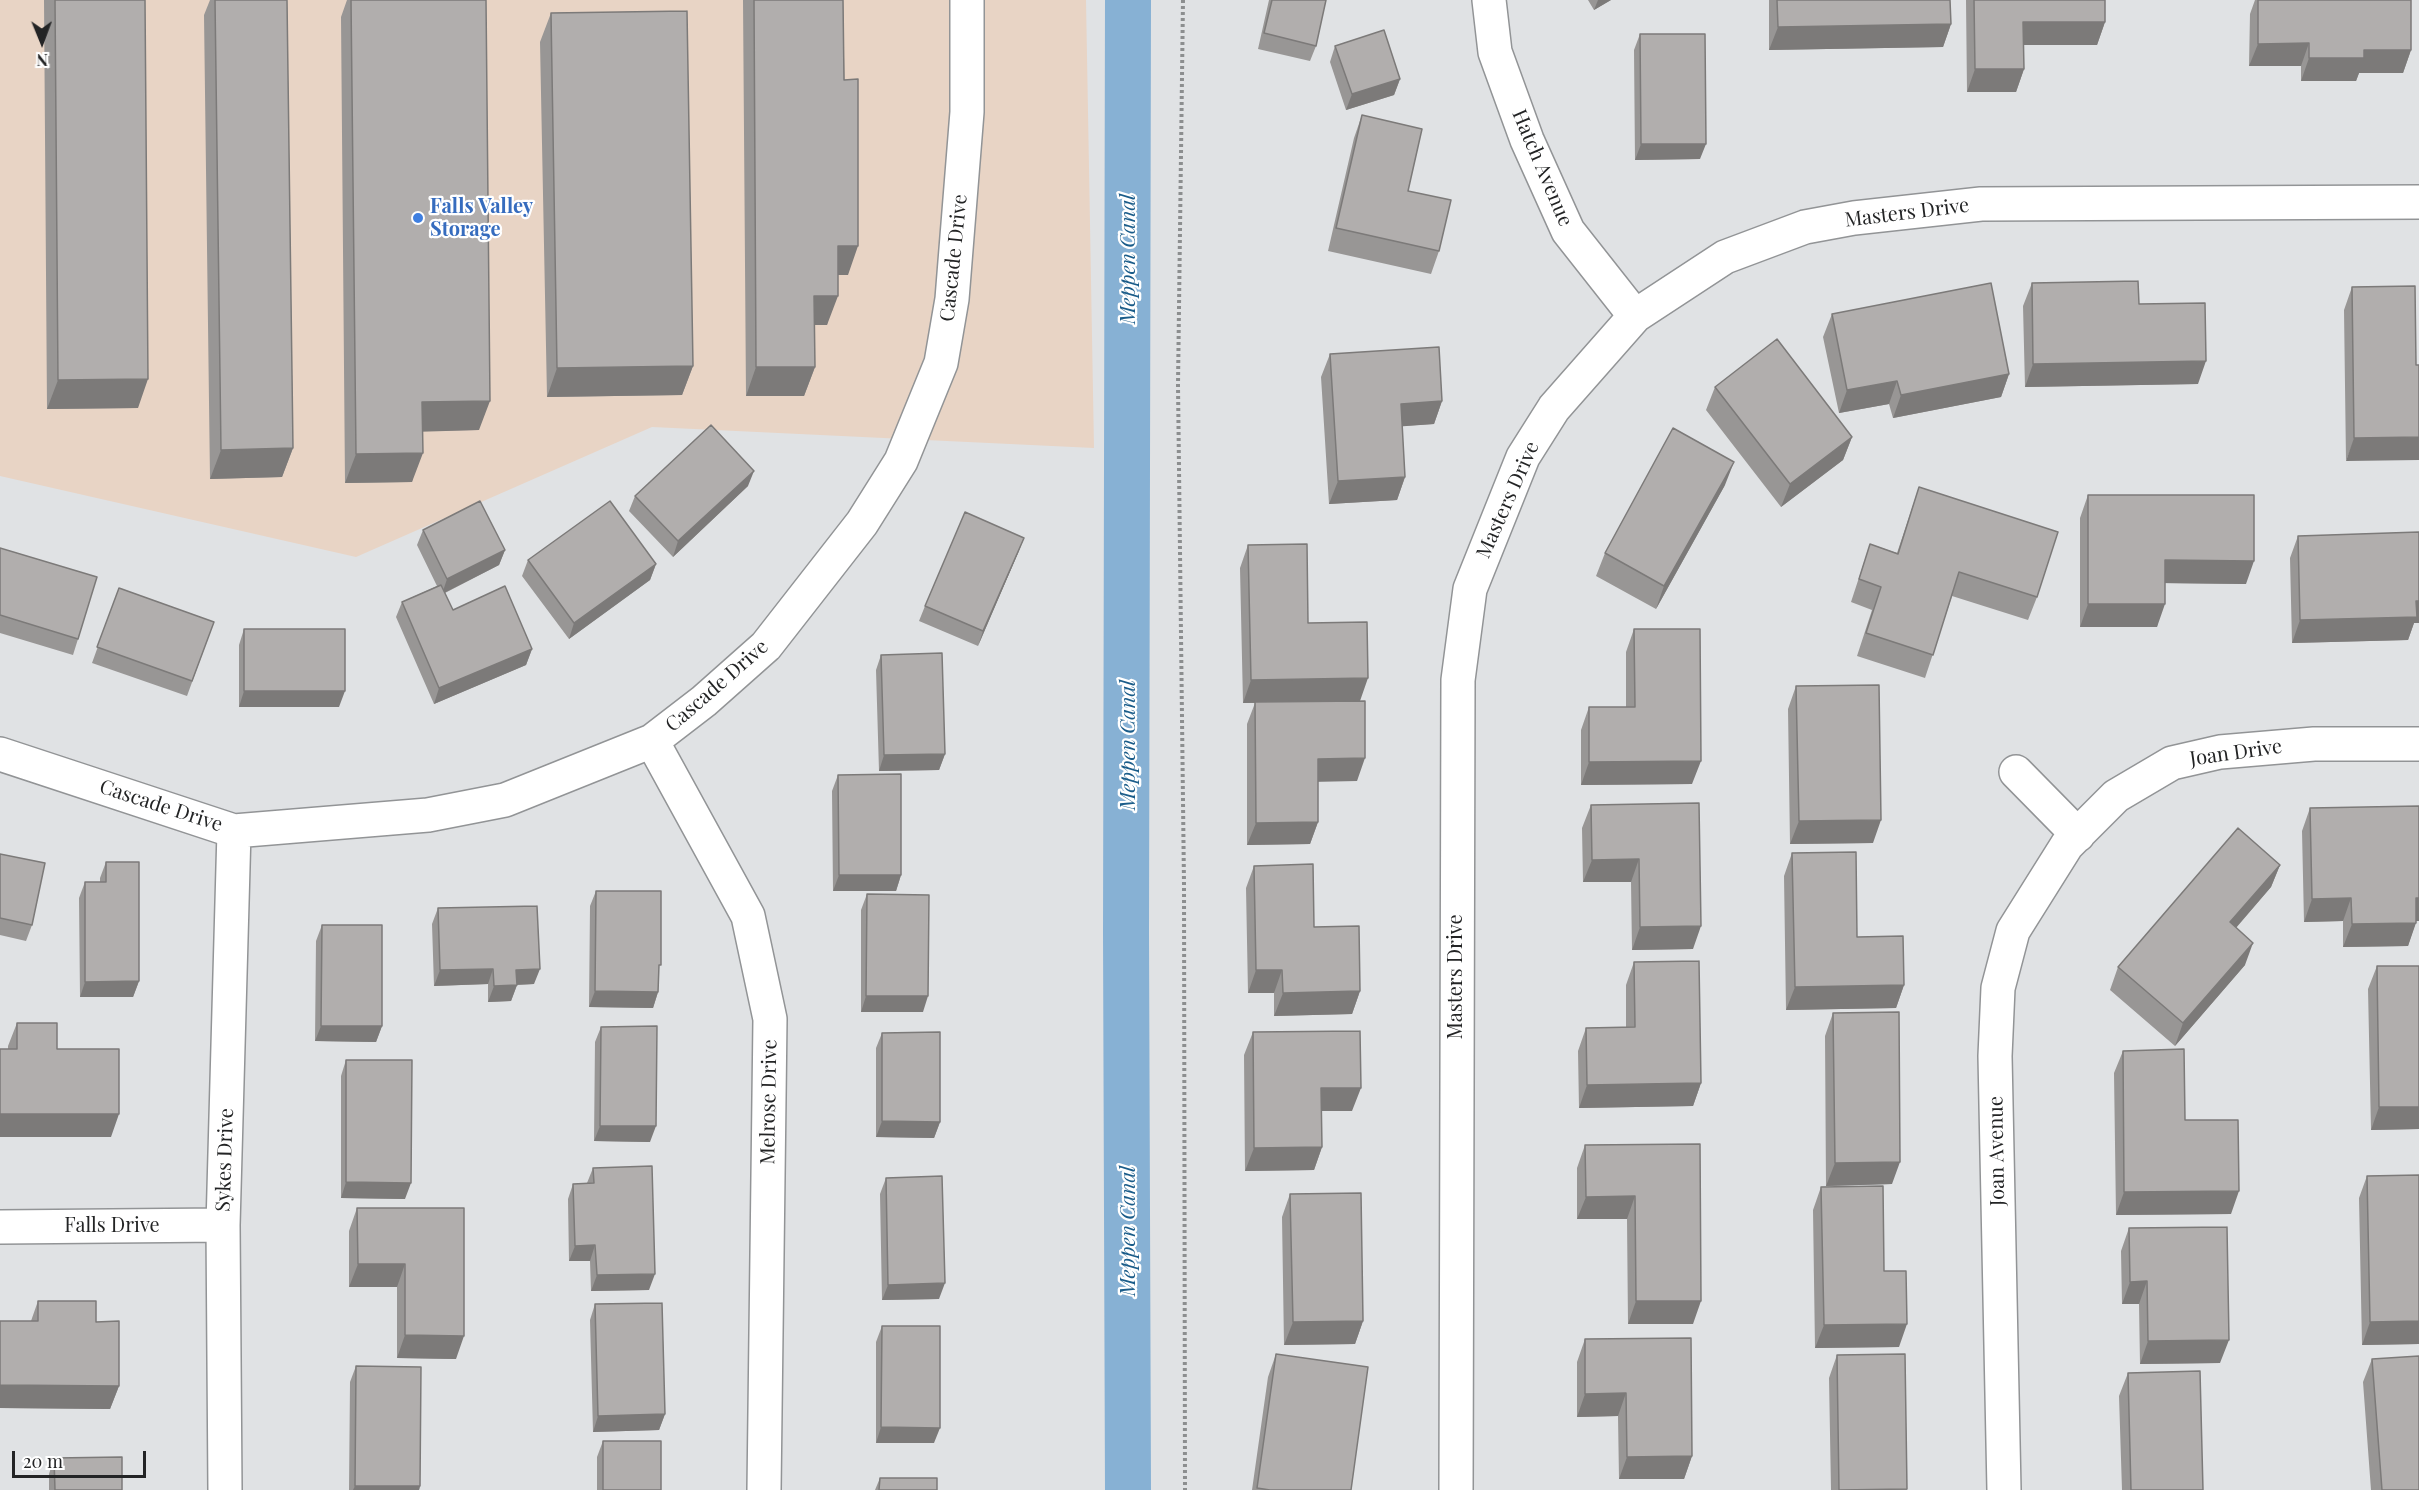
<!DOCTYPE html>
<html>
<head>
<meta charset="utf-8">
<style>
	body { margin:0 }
	#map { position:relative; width:2419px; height:1490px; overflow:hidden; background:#e0e2e4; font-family:"Playfair Display",serif }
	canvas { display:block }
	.north { position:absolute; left:12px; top:12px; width:60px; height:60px; -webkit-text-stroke:4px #fff; paint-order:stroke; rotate:179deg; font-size:16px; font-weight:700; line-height:24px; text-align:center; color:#232425 }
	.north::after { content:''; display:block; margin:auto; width:21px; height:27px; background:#232425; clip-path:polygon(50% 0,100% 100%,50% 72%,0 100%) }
	.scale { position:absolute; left:12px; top:1451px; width:134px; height:27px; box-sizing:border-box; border:3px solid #232425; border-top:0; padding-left:8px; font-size:18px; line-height:21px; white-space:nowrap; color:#232425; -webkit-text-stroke:4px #fff; paint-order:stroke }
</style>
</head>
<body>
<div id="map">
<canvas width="2419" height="1490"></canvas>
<div class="north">N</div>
<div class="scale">20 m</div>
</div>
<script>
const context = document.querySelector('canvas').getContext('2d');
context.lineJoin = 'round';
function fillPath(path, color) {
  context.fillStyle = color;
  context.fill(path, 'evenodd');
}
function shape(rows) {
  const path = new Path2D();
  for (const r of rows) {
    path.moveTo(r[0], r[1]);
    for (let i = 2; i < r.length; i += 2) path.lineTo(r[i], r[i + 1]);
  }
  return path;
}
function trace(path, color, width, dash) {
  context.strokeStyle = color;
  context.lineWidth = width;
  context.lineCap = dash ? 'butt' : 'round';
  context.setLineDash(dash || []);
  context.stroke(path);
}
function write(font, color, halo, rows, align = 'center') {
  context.font = font + ' "Playfair Display",serif';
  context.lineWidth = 4.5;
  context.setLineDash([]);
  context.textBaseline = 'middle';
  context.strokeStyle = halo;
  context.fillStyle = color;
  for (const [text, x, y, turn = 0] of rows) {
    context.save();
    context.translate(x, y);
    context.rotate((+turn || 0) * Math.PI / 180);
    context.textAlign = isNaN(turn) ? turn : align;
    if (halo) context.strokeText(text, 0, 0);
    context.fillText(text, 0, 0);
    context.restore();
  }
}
fillPath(shape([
	[0,0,1086,0,1094,448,652,427,356,557,0,476]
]), '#e8d4c5');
trace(shape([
	[1128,1490,1126,932,1128,0]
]), '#87b1d4', 46);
const minor = shape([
	[1489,0,1495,52,1527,140,1568,231,1635,316],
	[652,741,748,916,770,1019,764,1490],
	[0,754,234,831,428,815,505,800,652,741,704,701,766,646,862,523,901,461,941,363,952,299,967,112,967,0],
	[2016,772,2078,835],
	[0,1227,223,1225],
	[225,1490,223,1225,234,831],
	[1456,1490,1458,680,1470,589,1523,457,1554,408,1635,316,1725,257,1805,227,1854,218,1981,204,2419,202],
	[2004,1490,1995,1056,1998,988,2013,931,2067,845,2116,796,2172,763,2220,752,2314,744,2419,744]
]);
trace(minor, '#929496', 36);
trace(shape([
	[1183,0,1178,385,1184,884,1185,1490]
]), '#8c8e8f', 4, [3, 3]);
trace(minor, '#fff', 33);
fillPath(shape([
	[44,0,145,0,138,408,47,409],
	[210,0,287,0,293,448,282,477,210,479,204,15],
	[347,0,486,0,479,430,423,431,412,482,345,483,341,17],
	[743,0,843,0,848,275,838,275,827,325,814,325,815,367,804,396,746,396],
	[1269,0,1326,0,1316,46,1310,61,1258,49],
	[1588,0,1611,0,1594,10],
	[1769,0,1950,0,1951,24,1943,47,1769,50],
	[1966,0,2105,0,2105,22,2097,45,2024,45,2024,69,2016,92,1967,92],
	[2255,0,2411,0,2411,50,2403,73,2359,73,2356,81,2301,81,2301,66,2249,66,2250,14],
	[551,13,693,366,682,395,547,397,540,42],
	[1640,34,1700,159,1635,160,1634,50],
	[1335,46,1400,79,1394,95,1346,110,1330,62],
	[1362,115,1408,191,1439,251,1431,274,1328,251,1354,138],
	[2032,283,2198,384,2025,387,2023,306],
	[2415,286,2346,461,2344,310,2352,287],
	[1832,314,2009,374,2001,397,1893,418,1889,404,1839,413,1823,337],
	[1330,354,1442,401,1434,424,1402,426,1405,477,1397,500,1329,504,1321,377],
	[1715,387,1852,437,1843,460,1781,507,1706,410],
	[1725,485,1656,609,1596,576,1605,553],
	[748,486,673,557,629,511,635,496],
	[1919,487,2037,597,2028,620,1952,596,1925,678,1857,656,1872,610,1851,602,1870,544,1897,553],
	[2088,495,2246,584,2165,583,2157,627,2080,627,2080,518],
	[423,530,505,550,499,565,445,593,453,610,532,649,526,665,434,704,396,617,402,602,437,586,417,545],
	[2419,532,2419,623,2414,623,2408,640,2292,643,2290,558,2298,536],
	[1024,538,1018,553,978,646,919,621,925,606],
	[1248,545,1308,623,1360,701,1357,781,1318,781,1318,822,1310,844,1247,845,1247,724,1255,703,1243,703,1240,568],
	[0,548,78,639,73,655,0,633],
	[528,560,656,564,650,580,569,639,522,576],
	[119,588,214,622,187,696,92,663],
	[244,629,339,707,239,707,239,645],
	[1634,629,1692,784,1581,785,1581,730,1589,707,1626,707,1626,652],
	[881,655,945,754,939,770,879,771,876,670],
	[1796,686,1873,843,1790,844,1788,709],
	[838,775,901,875,896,891,833,891,832,791],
	[1699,803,1693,949,1632,950,1631,882,1583,882,1582,828,1591,805],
	[2419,806,2419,921,2416,921,2408,946,2343,947,2343,921,2304,922,2302,831,2310,808],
	[1792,853,1857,937,1904,985,1896,1008,1786,1010,1784,876],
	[0,854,32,925,26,941,0,935],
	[106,862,139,981,133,997,80,997,79,898,85,882,100,882,100,878],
	[2280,865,2271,887,2236,928,2245,965,2175,1046,2110,990,2118,967],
	[1254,866,1360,991,1352,1014,1274,1016,1274,993,1248,993,1246,888],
	[596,891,659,971,658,992,653,1008,589,1007,590,906],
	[867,894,923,1012,861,1012,861,910],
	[438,908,534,984,517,985,511,1001,488,1002,488,984,434,986,432,924],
	[322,925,382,1026,376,1042,315,1041,316,941],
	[1634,962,1701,1083,1693,1106,1579,1108,1578,1051,1586,1028,1626,1027,1626,985],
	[2377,966,2419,1129,2371,1130,2368,989],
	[1833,1013,1892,1184,1826,1186,1825,1036],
	[17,1023,57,1049,111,1137,0,1137,0,1049,8,1049,8,1046],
	[601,1027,650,1142,594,1141,595,1042],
	[1253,1032,1352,1111,1321,1111,1322,1147,1314,1170,1245,1171,1244,1055],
	[882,1033,940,1122,934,1138,876,1137,876,1048],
	[2123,1051,2185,1120,2231,1214,2116,1215,2114,1073],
	[346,1060,405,1199,341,1198,341,1076],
	[1700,1144,1693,1324,1628,1324,1627,1219,1577,1219,1577,1168,1585,1145],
	[593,1168,649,1290,591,1291,590,1261,569,1261,568,1199,573,1184,587,1183],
	[2419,1175,2419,1344,2362,1345,2359,1198,2367,1176],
	[886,1178,939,1299,882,1300,880,1194],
	[1821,1187,1884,1271,1899,1347,1815,1348,1813,1210],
	[1290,1194,1363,1321,1355,1344,1284,1345,1282,1217],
	[357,1208,464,1208,456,1359,397,1358,397,1287,349,1287,349,1231],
	[2129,1228,2220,1363,2140,1364,2139,1304,2122,1304,2121,1251],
	[38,1301,96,1322,119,1386,110,1409,0,1408,0,1321,31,1321],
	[595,1304,665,1414,659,1430,593,1432,590,1320],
	[882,1326,934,1443,876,1443,876,1342],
	[1585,1339,1692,1456,1684,1479,1619,1479,1618,1416,1577,1417,1577,1362],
	[1276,1354,1351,1490,1252,1490,1268,1377],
	[1905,1354,1907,1490,1831,1490,1829,1378,1837,1355],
	[2372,1359,2419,1490,2371,1490,2363,1382],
	[356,1366,420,1486,419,1490,349,1490,350,1382],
	[2128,1373,2203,1490,2122,1490,2119,1396],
	[603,1441,661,1490,597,1490,597,1457],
	[54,1458,122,1490,49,1490,49,1474],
	[880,1478,937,1490,875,1490]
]), '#989695');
fillPath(shape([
	[1598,0,1611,0,1594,10],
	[2023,22,2105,22,2097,45,2015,45],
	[1951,24,1943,47,1769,50,1778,27],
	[2309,43,2301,66,2249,66,2258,44],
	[2364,50,2411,50,2403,73,2359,73,2356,81,2301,81,2309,58],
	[1975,69,2024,69,2016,92,1967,92],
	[1400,79,1394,95,1346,110,1352,94],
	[1641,144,1706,144,1700,159,1635,160],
	[838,246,858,246,848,275,827,275],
	[814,296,838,296,827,325,804,325],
	[2206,361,2198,384,2025,387,2033,364],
	[693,366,682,395,547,397,557,368],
	[756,367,815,367,804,396,746,396],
	[2009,374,2001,397,1893,418,1901,395],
	[148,379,138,408,47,409,58,380],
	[1897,381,1889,404,1839,413,1847,390],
	[490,401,479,430,412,432,422,402],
	[1442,401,1434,424,1393,427,1401,404],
	[1852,437,1843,460,1781,507,1790,484],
	[2419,437,2419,460,2346,461,2354,438],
	[293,448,282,477,210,479,221,450],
	[423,453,412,482,345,483,356,454],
	[1734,462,1725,485,1656,609,1664,586],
	[754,471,748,486,673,557,678,541],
	[1405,477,1397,500,1329,504,1338,481],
	[1024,538,1018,553,978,646,983,631],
	[505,550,499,565,442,594,447,579],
	[2165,560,2254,561,2246,584,2156,583],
	[656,564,650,580,569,639,574,623],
	[2419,601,2419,623,2414,623,2408,640,2292,643,2300,620],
	[2088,604,2165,604,2157,627,2080,627],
	[532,649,526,665,434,704,439,688],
	[1368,678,1360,701,1243,703,1251,680],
	[244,691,345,691,339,707,239,707],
	[945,754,939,770,879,771,884,755],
	[1365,758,1357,781,1310,782,1318,759],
	[1701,761,1692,784,1581,785,1589,762],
	[1881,820,1873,843,1790,844,1799,821],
	[1318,822,1310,844,1247,845,1256,823],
	[1639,859,1631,882,1583,882,1592,860],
	[2280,865,2271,887,2221,945,2230,922],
	[839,875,901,875,896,891,833,891],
	[2351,898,2343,921,2304,922,2312,899],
	[2416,898,2419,898,2419,921,2407,921],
	[2416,923,2408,946,2343,947,2352,924],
	[1701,926,1693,949,1632,950,1640,927],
	[2253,943,2245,965,2175,1046,2183,1023],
	[493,969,488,984,434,986,440,970],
	[540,969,534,984,511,985,516,970],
	[1256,970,1282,970,1274,993,1248,993],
	[139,981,133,997,80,997,85,982],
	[517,985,511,1001,488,1002,494,986],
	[1904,985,1896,1008,1786,1010,1795,987],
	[595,991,658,992,653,1008,589,1007],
	[1360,991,1352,1014,1274,1016,1283,993],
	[866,996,928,996,923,1012,861,1012],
	[321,1026,382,1026,376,1042,315,1041],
	[1701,1083,1693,1106,1579,1108,1587,1085],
	[1321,1088,1361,1088,1352,1111,1313,1111],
	[2379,1107,2419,1107,2419,1129,2371,1130],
	[0,1114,119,1114,111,1137,0,1137],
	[882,1121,940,1122,934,1138,876,1137],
	[600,1126,656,1126,650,1142,594,1141],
	[1322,1147,1314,1170,1245,1171,1254,1148],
	[1900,1162,1892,1184,1826,1186,1835,1163],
	[346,1182,411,1183,405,1199,341,1198],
	[2239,1191,2231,1214,2116,1215,2124,1192],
	[1635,1196,1627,1219,1577,1219,1586,1197],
	[595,1245,590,1261,569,1261,575,1246],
	[358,1264,405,1264,397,1287,349,1287],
	[655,1274,649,1290,591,1291,597,1275],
	[2147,1281,2139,1304,2122,1304,2130,1282],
	[945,1283,939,1299,882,1300,888,1285],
	[1636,1301,1701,1301,1693,1324,1628,1324],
	[1363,1321,1355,1344,1284,1345,1293,1322],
	[2419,1321,2419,1344,2362,1345,2370,1322],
	[1907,1324,1899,1347,1815,1348,1824,1325],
	[405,1335,464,1336,456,1359,397,1358],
	[2229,1340,2220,1363,2140,1364,2148,1341],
	[0,1385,119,1386,110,1409,0,1408],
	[1626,1393,1618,1416,1577,1417,1585,1394],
	[665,1414,659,1430,593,1432,598,1416],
	[881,1427,940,1428,934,1443,876,1443],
	[1692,1456,1684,1479,1619,1479,1627,1457],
	[355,1486,420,1486,419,1490,353,1490]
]), '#7c7a79');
const building = shape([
	[55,0,145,0,148,379,58,380,55,0],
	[215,0,287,0,293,448,221,450,215,0],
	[351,0,486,0,490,401,422,402,423,453,356,454,351,0],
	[754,0,843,0,844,80,858,79,858,246,838,246,838,296,814,296,815,367,756,367,754,0],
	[1272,0,1326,0,1316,46,1264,33,1272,0],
	[1777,0,1950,0,1951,24,1778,27,1777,0],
	[1974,0,2105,0,2105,22,2023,22,2024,69,1975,69,1974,0],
	[2258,0,2411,0,2411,50,2364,50,2364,58,2309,58,2309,43,2258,44,2258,0],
	[687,11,693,366,557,368,551,13,687,11],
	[1384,30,1400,79,1352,94,1335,46,1384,30],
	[1640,34,1705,34,1706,144,1641,144,1640,34],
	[1362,115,1422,129,1408,191,1451,200,1439,251,1336,228,1362,115],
	[2138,281,2139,304,2205,303,2206,361,2033,364,2032,283,2138,281],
	[1991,283,2009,374,1901,395,1897,381,1847,390,1832,314,1991,283],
	[2415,286,2416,365,2419,365,2419,437,2354,438,2352,287,2415,286],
	[1777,339,1852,437,1790,484,1715,387,1777,339],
	[1439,347,1442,401,1401,404,1405,477,1338,481,1330,354,1439,347],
	[711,425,754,471,678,541,635,496,711,425],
	[1673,428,1734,462,1664,586,1605,553,1673,428],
	[1919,487,2058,532,2037,597,1959,572,1933,655,1866,633,1881,587,1859,579,1870,544,1898,554,1919,487],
	[2088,495,2254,495,2254,561,2165,560,2165,604,2088,604,2088,495],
	[480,501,505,550,447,579,423,530,480,501],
	[610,501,656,564,574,623,528,560,610,501],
	[965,512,1024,538,983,631,925,606,965,512],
	[2419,532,2419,601,2416,601,2417,617,2300,620,2298,536,2419,532],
	[1307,544,1308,623,1367,622,1368,678,1251,680,1248,545,1307,544],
	[0,548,97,577,78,639,0,615,0,548],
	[441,585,453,610,505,586,532,649,439,688,402,602,441,585],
	[119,588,214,622,192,681,97,647,119,588],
	[244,629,345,629,345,691,244,691,244,629],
	[1634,629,1700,629,1701,761,1589,762,1589,707,1635,707,1634,629],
	[942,653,945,754,884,755,881,655,942,653],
	[1879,685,1881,820,1799,821,1796,686,1879,685],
	[1365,701,1365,758,1318,759,1318,822,1256,823,1255,702,1365,701],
	[901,774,901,875,839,875,838,775,901,774],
	[1699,803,1701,926,1640,927,1639,859,1592,860,1591,805,1699,803],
	[2419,806,2419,898,2416,898,2416,923,2352,924,2351,898,2312,899,2310,808,2419,806],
	[2238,828,2280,865,2230,922,2253,943,2183,1023,2118,967,2238,828],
	[1856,852,1857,937,1903,936,1904,985,1795,987,1792,853,1856,852],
	[0,854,45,863,32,925,0,918,0,854],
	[106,862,139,862,139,981,85,982,85,882,106,882,106,862],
	[1313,864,1314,927,1359,926,1360,991,1283,993,1282,970,1256,970,1254,866,1313,864],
	[596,891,661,891,661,965,659,965,658,992,595,991,596,891],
	[867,894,929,895,928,996,866,996,867,894],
	[537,906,540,969,516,970,517,985,494,986,493,969,440,970,438,908,537,906],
	[322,925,382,925,382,1026,321,1026,322,925],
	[1699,961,1701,1083,1587,1085,1586,1028,1635,1027,1634,962,1699,961],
	[2377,966,2419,966,2419,1107,2379,1107,2377,966],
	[1899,1012,1900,1162,1835,1163,1833,1013,1899,1012],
	[17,1023,57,1023,57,1049,119,1049,119,1114,0,1114,0,1049,17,1049,17,1023],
	[657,1026,656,1126,600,1126,601,1027,657,1026],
	[1360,1031,1361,1088,1321,1088,1322,1147,1254,1148,1253,1032,1360,1031],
	[940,1032,940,1122,882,1121,882,1033,940,1032],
	[2184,1049,2185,1120,2238,1120,2239,1191,2124,1192,2123,1051,2184,1049],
	[346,1060,412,1060,411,1183,346,1182,346,1060],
	[1700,1144,1701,1301,1636,1301,1635,1196,1586,1197,1585,1145,1700,1144],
	[652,1166,655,1274,597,1275,595,1245,575,1246,573,1184,594,1183,593,1168,652,1166],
	[2419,1175,2419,1321,2370,1322,2367,1176,2419,1175],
	[942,1176,945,1283,888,1285,886,1178,942,1176],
	[1883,1186,1884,1271,1906,1271,1907,1324,1824,1325,1821,1187,1883,1186],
	[1361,1193,1363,1321,1293,1322,1290,1194,1361,1193],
	[357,1208,464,1208,464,1336,405,1335,405,1264,358,1264,357,1208],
	[2227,1227,2229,1340,2148,1341,2147,1281,2130,1282,2129,1228,2227,1227],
	[38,1301,96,1301,96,1322,119,1321,119,1386,0,1385,0,1321,38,1321,38,1301],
	[662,1303,665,1414,598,1416,595,1304,662,1303],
	[882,1326,940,1326,940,1428,881,1427,882,1326],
	[1691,1338,1692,1456,1627,1457,1626,1393,1585,1394,1585,1339,1691,1338],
	[1276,1354,1368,1367,1351,1490,1270,1490,1257,1488,1276,1354],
	[1905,1354,1907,1489,1839,1490,1837,1355,1905,1354],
	[2419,1356,2419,1490,2382,1490,2372,1359,2419,1356],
	[356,1366,421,1367,420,1486,355,1486,356,1366],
	[2200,1371,2203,1490,2131,1490,2128,1373,2200,1371],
	[603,1441,661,1441,661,1490,603,1490,603,1441],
	[122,1457,122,1490,55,1490,54,1458,122,1457],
	[880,1478,937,1478,937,1490,879,1490,880,1478]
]);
fillPath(building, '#b1aead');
trace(building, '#7c7a79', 1.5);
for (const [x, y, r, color] of [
	[418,218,6,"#3f7fe0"]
]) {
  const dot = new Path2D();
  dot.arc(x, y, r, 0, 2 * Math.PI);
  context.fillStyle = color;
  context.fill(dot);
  trace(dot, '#fff', 2);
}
write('20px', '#232425', '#fff', [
	["Hatch Avenue",1542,168,67],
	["Masters Drive",1907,213,-7],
	["Cascade Drive",954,258,-84],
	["Masters Drive",1508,500,-66],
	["Cascade Drive",717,686,-41],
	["Joan Drive",2236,753,-8],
	["Cascade Drive",161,806,18],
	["Masters Drive",1456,977,-90],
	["Melrose Drive",769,1102,-89],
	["Joan Avenue",1997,1151,-91],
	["Sykes Drive",225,1160,-88],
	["Falls Drive",112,1226]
]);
write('bold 20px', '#366cbe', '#fff', [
	["Falls Valley",430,207],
	["Storage",430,230]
], 'left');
write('italic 21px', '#1a5c89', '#fff', [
	["Meppen Canal",1128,259,-90],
	["Meppen Canal",1128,745,-90],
	["Meppen Canal",1128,1231,-90]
]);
</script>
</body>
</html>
